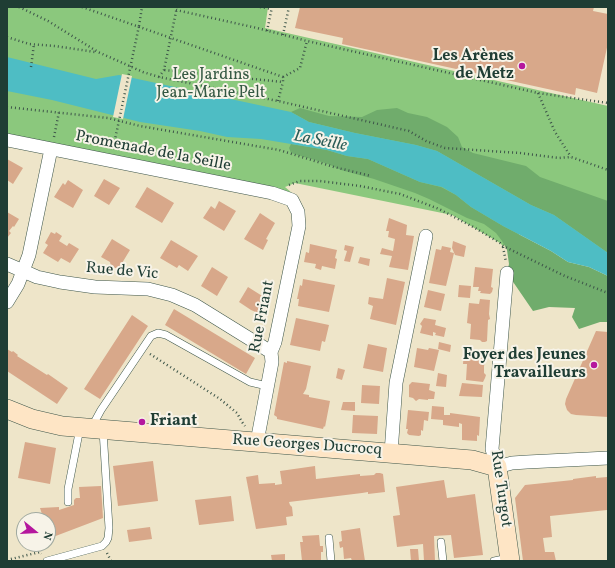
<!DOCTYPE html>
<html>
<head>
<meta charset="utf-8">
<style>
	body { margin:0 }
	#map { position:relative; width:615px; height:568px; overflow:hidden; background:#eee5c9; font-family:Vollkorn,serif }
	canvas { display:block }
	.frame { position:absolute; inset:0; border:8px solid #1f3d34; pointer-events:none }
	.north { position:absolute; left:16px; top:512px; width:40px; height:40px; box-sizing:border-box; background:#f7f3e8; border:1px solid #a1aaa0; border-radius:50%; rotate:108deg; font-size:11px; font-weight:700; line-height:16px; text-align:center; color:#1f3d34 }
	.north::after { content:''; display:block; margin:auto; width:14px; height:18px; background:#b5179e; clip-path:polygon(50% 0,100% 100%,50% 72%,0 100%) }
</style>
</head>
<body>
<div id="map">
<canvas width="615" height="568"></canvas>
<div class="frame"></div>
<div class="north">N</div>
</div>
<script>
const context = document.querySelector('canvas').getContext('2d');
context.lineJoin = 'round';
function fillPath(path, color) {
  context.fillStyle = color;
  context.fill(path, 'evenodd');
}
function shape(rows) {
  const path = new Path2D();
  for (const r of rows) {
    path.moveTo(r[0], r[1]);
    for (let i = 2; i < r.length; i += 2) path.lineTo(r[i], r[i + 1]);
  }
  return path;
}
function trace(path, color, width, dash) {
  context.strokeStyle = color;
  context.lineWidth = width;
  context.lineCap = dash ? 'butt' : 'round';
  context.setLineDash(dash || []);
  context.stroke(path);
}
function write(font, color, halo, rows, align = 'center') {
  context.font = font + ' Vollkorn,serif';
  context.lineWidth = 4;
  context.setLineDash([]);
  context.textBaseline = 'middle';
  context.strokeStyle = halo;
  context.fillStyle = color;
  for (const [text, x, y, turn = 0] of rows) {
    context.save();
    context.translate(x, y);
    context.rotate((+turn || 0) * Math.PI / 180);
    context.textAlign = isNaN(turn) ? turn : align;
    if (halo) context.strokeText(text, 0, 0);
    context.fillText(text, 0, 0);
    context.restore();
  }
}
fillPath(shape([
	[7,7,268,7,265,28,608,106,608,253,525,230,503,246,500,243,452,215,295,183,285,187,292,193,7,136]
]), '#8bc87d');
fillPath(shape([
	[300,108,329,116,362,117,377,110,397,108,408,113,427,117,447,127,458,137,462,147,473,153,526,166,540,177,608,201,608,253,554,215,531,205,437,151,416,145,355,133,309,122,291,112],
	[291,144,327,150,347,156,368,159,420,182,441,187,456,195,471,207,503,226,551,251,568,262,589,267,608,276,608,322,600,322,579,329,572,317,575,308,549,307,533,311,507,273,509,264,507,250,502,241,496,233,484,224,467,218,429,199,415,193,374,179,341,170,328,164,291,153,289,148]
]), '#70ac6c');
fillPath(shape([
	[7,57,96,79,119,75,291,112,309,122,355,133,416,145,437,151,531,205,554,215,608,253,608,276,589,267,568,262,551,251,503,226,471,207,456,195,442,187,420,182,368,159,347,156,327,150,261,139,227,137,200,131,140,122,52,100,7,91]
]), '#4ebdc4');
fillPath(shape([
	[122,74,132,76,123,119,113,117]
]), '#eee5c9');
fillPath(shape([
	[300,7,594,7,593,11,608,14,608,43,597,93,576,88,575,95,342,44,343,38,295,28],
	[7,159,23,168,13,184,7,180],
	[104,179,120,188,109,205,94,196],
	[68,180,83,190,73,208,54,197,63,183,65,185],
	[147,187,174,203,162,223,135,207],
	[219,201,236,211,224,231,203,218,211,206,215,209],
	[7,212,19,219,14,227,13,226,9,231,11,233,7,238],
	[260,213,275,223,266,239,268,240,263,250,244,239],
	[389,218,407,225,406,235,414,236,408,270,389,267,392,256,380,254,382,248,393,251,395,239,388,237,389,231,386,231],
	[51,232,55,234,56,232,62,236,59,241,67,246,69,243,79,249,70,263,61,258,58,262,43,253,48,245,45,243],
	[112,239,130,250,119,268,115,268,111,266,110,262,101,257],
	[171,240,198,256,188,271,179,265,177,268,160,258],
	[453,241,466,246,464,257,455,255,452,248],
	[310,244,337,250,335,258,337,259,335,269,322,266,321,270,315,268,316,264,304,262,306,252,309,253],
	[345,245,354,247,350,262,344,261,347,251,344,250],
	[442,246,451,248,450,252,454,253,446,286,429,283,436,249,441,250],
	[360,257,370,259,369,266,358,263],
	[212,267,228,277,217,296,201,286],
	[475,267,493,269,491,287,493,288,492,292,490,294,480,293,481,291,478,291,479,287,473,287],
	[387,278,405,282,396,325,370,319,373,306,368,304,369,297,383,299],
	[303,279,335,285,329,312,298,306,299,299,297,299,300,285,302,286],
	[459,285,471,286,470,298,458,297],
	[248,287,267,299,258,313,251,310,239,302],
	[428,290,445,294,441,311,424,307],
	[480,299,490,300,489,314,490,319,488,320,487,341,485,342,482,342,480,340,470,339,471,324,467,323,469,303,479,304],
	[174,309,255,358,246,374,165,325],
	[132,315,148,326,100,399,84,389],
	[296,318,329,325,325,342,322,341,320,351,290,345],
	[424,318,436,320,435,325,446,328,444,337,435,335,436,333,433,332,433,336,420,333,422,326,420,324],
	[596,331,608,332,608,417,576,415,571,414,567,410,565,404,566,399],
	[439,342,451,345,450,352,438,349],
	[368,344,387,348,383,372,363,368],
	[417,348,428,350,429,348,439,350,434,371,414,367],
	[7,349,12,352,13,351,18,355,17,356,47,375,48,374,68,388,57,404,7,371],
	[464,351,486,352,487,355,484,366,484,373,486,375,485,378,483,382,466,380,467,364,463,364],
	[287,361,311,366,306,389,303,394,309,395,309,397,330,401,325,427,324,426,323,429,277,419,277,417,274,415,284,362,287,363],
	[338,368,345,370,342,380,336,378],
	[438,373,447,375,446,387,436,386],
	[412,382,430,384,429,390,435,392,434,399,428,399,428,400,419,399,416,401,413,398,409,397,409,385],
	[462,383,483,385,482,397,459,396],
	[362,385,380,386,379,404,361,403],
	[343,402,355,402,355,411,341,410],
	[432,406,444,407,444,415,450,415,450,413,480,417,479,436,477,435,477,441,462,440,462,424,459,423,459,427,443,425,443,420,431,419],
	[408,410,429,412,428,421,424,420,423,431,421,430,421,435,419,436,409,435,407,433,408,429,406,429],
	[353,415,378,416,377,434,352,433],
	[25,442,56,448,50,484,18,478],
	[153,461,158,501,118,506,113,466],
	[315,466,316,479,360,474,360,476,374,475,376,473,380,473,383,474,385,492,368,494,368,492,362,493,289,502,290,505,292,507,293,516,286,517,287,525,256,529,246,477,258,475,259,484,275,483,275,485,282,484,280,471],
	[596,476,596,478,607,477,608,492,607,510,550,516,552,537,543,538,545,552,554,552,556,561,523,561,515,498,525,485,573,480,573,479],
	[444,480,447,498,475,494,483,555,454,558,451,535,434,536,435,561,424,561,423,544,397,547,393,516,400,515,396,487],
	[101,486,103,518,53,537,49,537,48,532,48,520,44,520,40,508,59,507,59,510,74,505,74,500,76,498,80,498,79,487],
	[231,496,234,521,199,525,195,500],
	[150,527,152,539,129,542,127,530],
	[360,528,365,561,352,561,351,558,344,559,343,547,340,548,339,542,342,541,341,531],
	[319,535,320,546,323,546,323,552,321,552,321,561,302,561,300,542,303,542,302,536],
	[410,549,418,549,419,561,411,561],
	[285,554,285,561,272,561,271,555]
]), '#d8a88a');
const lane = shape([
	[94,427,95,421,101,410,151,336,158,333,166,335,250,382,267,386],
	[68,502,68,489,80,428],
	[329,538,331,561],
	[441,542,443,561],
	[47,561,102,546,106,542,108,538,109,528,103,430],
	[494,561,509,558]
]);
const street = shape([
	[7,140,272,193,292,200,298,212,299,226,275,342,271,352,272,362,257,442],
	[7,264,37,277,60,282,95,287,148,289,172,295,195,305,271,352],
	[507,273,492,449,497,467,512,463,527,462,608,458],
	[7,302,18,284,29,255,51,149],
	[391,453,396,383,426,236]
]);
const secondary = shape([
	[7,409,32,419,62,426,472,460,497,467,510,561]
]);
trace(lane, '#3e564a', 8);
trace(street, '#3e564a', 14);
trace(secondary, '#3e564a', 20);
trace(shape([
	[19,7,48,21,98,52,143,72,159,77,278,101,409,131,426,141,445,148,520,153,559,158,571,157,608,170],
	[82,7,283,77,283,82,164,70],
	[260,7,271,9],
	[176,10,257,28,307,41,538,93,608,103],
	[139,26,142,7],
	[267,31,272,7],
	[283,35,289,7],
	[7,37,29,44,55,46,95,52],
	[31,67,34,44],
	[159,77,164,70,177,7],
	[283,77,300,68,307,41],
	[538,93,555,132,571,157],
	[278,101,283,82],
	[7,107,108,118,140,126,279,150,334,167,371,176],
	[54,137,59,112],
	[289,185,300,181,320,181,360,186,400,194,439,209,475,228,500,243,503,246,565,276,608,293],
	[503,247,506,262],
	[150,354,220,399,237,413,242,422,245,426],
	[107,553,111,561],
	[7,560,40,552,41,554]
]), '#3e564a', 2.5, [1, 3]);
trace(lane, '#fff', 7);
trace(street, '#fff', 13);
trace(secondary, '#fee5c5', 19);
trace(shape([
	[113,149,139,26]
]), '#3e564a', 2.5, [1, 3]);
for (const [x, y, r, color] of [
	[522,66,4,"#b5179e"],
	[594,365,4,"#b5179e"],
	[142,422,4,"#b5179e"]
]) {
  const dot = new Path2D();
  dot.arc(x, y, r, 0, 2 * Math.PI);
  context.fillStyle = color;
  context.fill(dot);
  trace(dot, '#f7f3e8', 1.5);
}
write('bold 16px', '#1f3d34', '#f7f3e8', [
	["Les Arènes",514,57],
	["de Metz",514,75],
	["Foyer des Jeunes",586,356],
	["Travailleurs",586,374],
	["Friant",150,422,"left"]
], 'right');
write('16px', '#355943', '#f7f3e8', [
	["Les Jardins",211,76],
	["Jean-Marie Pelt",211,94]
]);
write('16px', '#1f3d34', '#f7f3e8', [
	["Promenade de la Seille",153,152,11],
	["Rue de Vic",122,272,5],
	["Rue Friant",263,317,-79],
	["Rue Georges Ducrocq",307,446,4],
	["Rue Turgot",500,489,82]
]);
write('italic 17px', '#2b5d58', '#f7f3e8', [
	["La Seille",320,142,11]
]);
</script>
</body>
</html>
